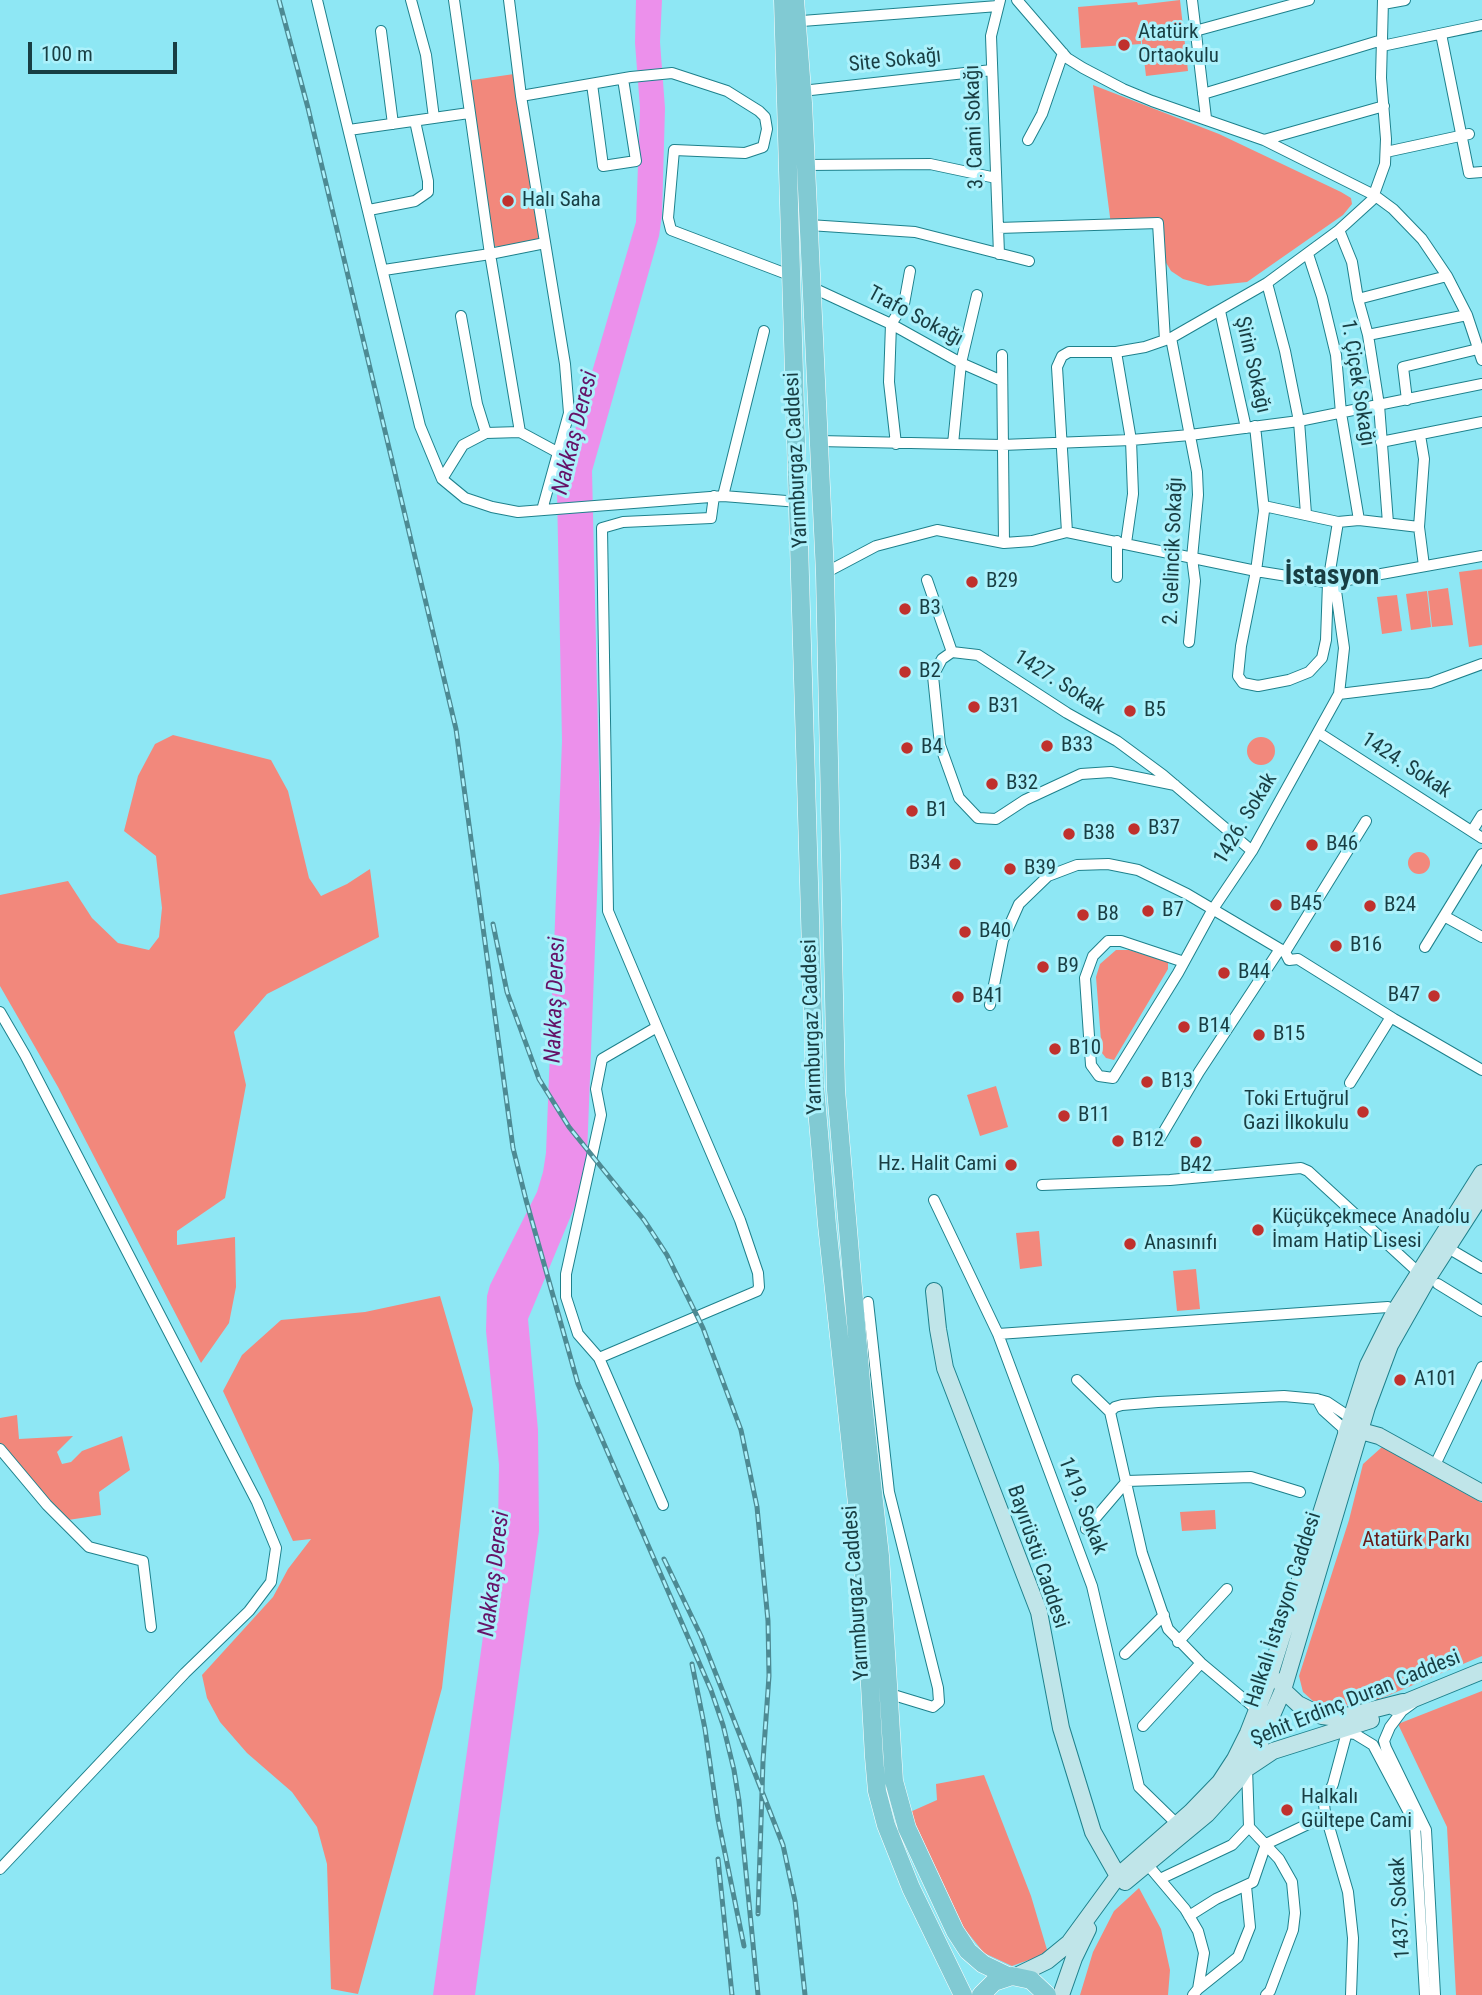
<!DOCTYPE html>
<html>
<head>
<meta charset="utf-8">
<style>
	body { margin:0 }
	#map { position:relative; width:1482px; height:1995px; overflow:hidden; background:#8ee7f4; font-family:"Roboto Condensed",sans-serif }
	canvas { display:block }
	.scale { position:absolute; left:28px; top:42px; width:149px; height:32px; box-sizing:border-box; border:4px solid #183e43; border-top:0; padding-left:9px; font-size:21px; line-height:24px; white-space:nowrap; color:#183e43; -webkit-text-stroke:5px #acf1fb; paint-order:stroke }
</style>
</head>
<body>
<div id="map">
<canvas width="1482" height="1995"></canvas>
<div class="scale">100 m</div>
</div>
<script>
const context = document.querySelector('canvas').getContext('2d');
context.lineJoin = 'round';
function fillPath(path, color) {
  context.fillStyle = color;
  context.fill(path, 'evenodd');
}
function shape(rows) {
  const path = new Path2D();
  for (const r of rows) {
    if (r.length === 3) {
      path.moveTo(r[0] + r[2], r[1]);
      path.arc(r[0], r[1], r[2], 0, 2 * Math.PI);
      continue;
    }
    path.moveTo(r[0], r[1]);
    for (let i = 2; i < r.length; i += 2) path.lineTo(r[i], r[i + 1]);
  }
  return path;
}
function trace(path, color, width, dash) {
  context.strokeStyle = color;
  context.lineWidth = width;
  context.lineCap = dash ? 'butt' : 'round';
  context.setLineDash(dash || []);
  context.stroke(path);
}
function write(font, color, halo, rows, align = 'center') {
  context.font = font + ' "Roboto Condensed",sans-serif';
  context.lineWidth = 6;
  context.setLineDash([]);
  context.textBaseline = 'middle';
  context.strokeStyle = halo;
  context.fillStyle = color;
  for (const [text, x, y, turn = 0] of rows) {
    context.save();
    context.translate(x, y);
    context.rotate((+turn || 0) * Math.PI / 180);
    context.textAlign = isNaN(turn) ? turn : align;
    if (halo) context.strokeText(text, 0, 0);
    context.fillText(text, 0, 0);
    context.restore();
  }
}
fillPath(shape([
	[1180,0,1188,71,1146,76,1140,26,1141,44,1081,48,1078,7,1137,2,1138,5],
	[514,74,529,159,539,243,489,247,466,81],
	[1093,85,1219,134,1341,192,1351,198,1352,204,1343,215,1247,282,1208,286,1183,279,1171,271,1162,256,1160,225,1111,225],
	[1482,569,1482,645,1469,647,1459,572],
	[1448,588,1453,625,1432,627,1428,591],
	[1427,591,1431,627,1411,630,1406,594],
	[1397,595,1402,631,1382,634,1377,597],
	[173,735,271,760,288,791,309,878,321,896,347,884,370,869,379,937,267,994,234,1032,246,1085,225,1198,177,1231,177,1245,235,1237,236,1287,229,1323,201,1363,58,1087,0,986,0,895,68,881,92,918,118,943,149,950,159,937,162,908,156,856,124,831,138,776,155,744],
	[1261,751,14],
	[1419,863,11],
	[1116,950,1129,950,1168,962,1168,969,1114,1060,1106,1058,1102,1053,1096,977,1100,964],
	[996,1086,1008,1127,980,1136,967,1095],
	[1039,1231,1042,1266,1020,1269,1016,1233],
	[1196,1269,1200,1309,1177,1311,1173,1271],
	[440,1296,473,1409,442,1688,358,1994,331,1989,327,1864,317,1827,292,1792,247,1753,220,1722,207,1698,202,1675,273,1597,288,1569,311,1539,293,1541,223,1391,242,1355,281,1320,365,1312],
	[17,1415,19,1439,73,1436,57,1452,62,1464,71,1462,82,1451,122,1436,130,1470,99,1492,101,1515,68,1520,0,1446,0,1418],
	[1382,1447,1482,1503,1482,1656,1375,1701,1339,1707,1327,1706,1313,1701,1303,1692,1299,1676,1349,1520,1363,1464],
	[1215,1510,1216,1529,1182,1531,1180,1512],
	[1482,1691,1482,1995,1456,1995,1447,1827,1398,1724],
	[984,1775,1031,1896,1048,1953,1012,1966,984,1953,964,1928,910,1812,937,1800,936,1784],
	[1139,1888,1161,1929,1170,1970,1168,1995,1080,1995,1093,1952,1114,1911]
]), '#f2887c');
fillPath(shape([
	[636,0,662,0,660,42,665,108,662,215,659,236,592,471,600,818,587,1155,580,1194,528,1319,538,1430,539,1531,475,1995,433,1995,498,1529,499,1465,486,1331,487,1296,490,1285,537,1192,543,1172,546,1153,562,741,557,491,636,222,640,108,635,43]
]), '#ec90eb');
const street = shape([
	[317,0,420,426,442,479,465,498,492,507,518,512,723,496,799,502],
	[411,0,426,55,434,118],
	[454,0,490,254,520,432],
	[509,0,521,96,565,364,569,413,542,510],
	[1017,0,1067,58,1083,68,1123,89,1152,101,1264,140,1374,195,1393,209,1422,239,1447,276,1467,315,1482,360],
	[1192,0,1206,118],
	[1383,4,1405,0],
	[802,21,998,6],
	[381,31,393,124],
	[1195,31,1309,0],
	[1441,34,1469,173,1482,172],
	[1382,46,1482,25],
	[592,84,603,166,636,161,623,79],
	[802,91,992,70],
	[1203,94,1382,40],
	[521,96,631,77,672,73,727,91,759,111,765,117,767,129,763,147,745,153,674,150,668,218,671,230,792,276],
	[349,130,469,113],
	[1028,140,1042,114,1063,53],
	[1264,140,1384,106],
	[1386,152,1469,134],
	[806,165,930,164,996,178],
	[369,210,415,201,428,192,428,181,415,121],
	[809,225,915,232,1029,261],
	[998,228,1158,223,1165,340],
	[1339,230,1352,262,1358,299,1368,335,1379,405,1388,523],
	[999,254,991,36,1000,0],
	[1308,254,1322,297,1336,355,1341,413,1359,520],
	[384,270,490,254,545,243],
	[1267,283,1285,351,1299,421,1306,514],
	[811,287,891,324,961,363,1002,381],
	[1358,299,1447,276],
	[1220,311,1246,428],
	[461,316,477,404,486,433],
	[1368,335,1467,315],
	[1171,338,1197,472,1198,495,1192,558,1195,581,1189,642],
	[1116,352,1131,440,1133,494,1126,543],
	[1002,355,1004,543],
	[1407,400,1403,367,1478,349],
	[1255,426,1264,511,1256,571,1241,646,1238,676,1243,683,1258,686,1289,680,1309,672,1322,658,1326,640,1328,583,1338,522,1359,520,1419,527],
	[1420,435,1424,459,1419,527,1424,566],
	[819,441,1002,445,1131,440,1190,435,1299,421,1482,384],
	[1381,442,1482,422],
	[896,444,889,382,891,324,904,304,910,271],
	[953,444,961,363,977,295],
	[442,479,463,445,486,433,520,432,557,452],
	[723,496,764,331],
	[1264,506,1338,522],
	[1067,532,1057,367,1062,356,1069,352,1116,352,1145,347,1171,338,1267,283,1339,230,1372,200,1385,164,1386,139,1381,78,1383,0],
	[1117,541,1117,577],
	[825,573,876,546,937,530,1004,543,1032,541,1067,532,1256,571,1331,583,1482,556],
	[927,580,952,652],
	[1339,694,1430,683,1482,664],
	[1319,733,1482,838],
	[1175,785,1111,772,1081,774,1025,800,996,819,978,818,959,798,940,745,933,676,942,659,952,652,978,655,1067,713,1117,741,1163,775,1252,851],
	[1472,831,1482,815],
	[1444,916,1482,937],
	[1425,947,1482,854],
	[1285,952,1366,821],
	[1184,962,1121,941,1108,941,1093,956,1085,978,1091,1065,1099,1076,1113,1078,1178,973,1213,909,1252,851,1339,694,1344,648,1336,591],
	[990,1005,1003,940,1019,904,1048,876,1077,865,1108,864,1138,870,1187,894,1285,952,1289,960,1298,959,1394,1019,1482,1070],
	[0,1012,25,1055,257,1502,276,1548,271,1582,249,1611,185,1673,0,1869],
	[1350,1083,1391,1017],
	[1160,1138,1199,1072,1280,949],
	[1042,1185,1170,1180,1301,1168,1308,1171,1419,1273],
	[934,1200,998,1334,1092,1586,1139,1787,1177,1824],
	[1448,1248,1482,1268],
	[1438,1284,1482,1311],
	[868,1302,889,1492,938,1688,939,1702,933,1707,887,1693],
	[998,1334,1388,1307,1395,1311],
	[599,1358,757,1291,759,1287,758,1273,740,1220,657,1027],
	[1077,1380,1110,1412],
	[1344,1437,1343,1428,1323,1410,1317,1399,1327,1402,1351,1418],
	[0,1449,47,1505,89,1547,143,1561,151,1627],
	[1434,1467,1482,1367],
	[663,1505,599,1358,578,1334,566,1297,566,1274,601,1115,596,1089,602,1059,657,1027,608,911,602,528,623,522,711,518,714,496],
	[1086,1529,1127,1481,1251,1477,1300,1492],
	[1178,1642,1227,1589],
	[1125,1654,1164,1615],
	[1413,1703,1402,1711,1390,1727,1384,1741,1386,1748,1426,1830,1435,1995],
	[1257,1710,1201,1663,1168,1629,1142,1553,1110,1412,1115,1407,1122,1405,1158,1402,1284,1396,1317,1399],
	[1143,1726,1201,1663],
	[1342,1732,1355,1734,1373,1745,1415,1824,1425,1995],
	[1347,1732,1333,1784,1324,1804,1325,1813,1348,1892,1353,1938,1351,1995],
	[1249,1827,1279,1859,1292,1882,1295,1913,1293,1930,1270,1991,1266,1995],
	[1147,1864,1185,1909,1198,1931,1204,1953,1198,1989,1193,1995],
	[1160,1879,1232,1845,1249,1827,1247,1768],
	[1189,1916,1216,1899,1253,1882,1266,1844,1325,1816],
	[1198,1989,1238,1957,1250,1927,1246,1886]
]);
const secondary = shape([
	[934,1291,938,1329,945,1368,1039,1612,1061,1728,1093,1832,1118,1876],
	[1361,1431,1379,1436,1482,1493],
	[1281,1681,1283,1690,1298,1704,1322,1716,1330,1717,1352,1715,1403,1702],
	[1394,1707,1482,1671],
	[1249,1767,1273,1751,1371,1720],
	[1125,1882,1207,1814,1237,1781,1255,1754,1283,1690,1367,1407,1390,1345,1428,1278,1482,1194],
	[1016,1976,1047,1961,1069,1943,1118,1876,1191,1812,1220,1782,1235,1759,1248,1733,1266,1687,1368,1365,1395,1311,1482,1173],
	[1061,1995,1074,1958,1088,1929]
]);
const primary = shape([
	[783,0,815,1086,827,1225,863,1559,874,1757,877,1791,886,1825,911,1888,963,1995],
	[795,0,803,103,825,573,836,1090,862,1393,880,1556,894,1781,907,1828,955,1931,968,1951,983,1964,1008,1976],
	[981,1995,994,1982,1012,1976,1031,1980,1047,1995]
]);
trace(street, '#1e818c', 12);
trace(secondary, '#1e818c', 18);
trace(primary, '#fff', 19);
trace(street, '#fff', 10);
trace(secondary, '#c0e5e9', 16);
trace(primary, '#81cad3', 18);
const rail = shape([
	[279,0,308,108,456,729,513,1148,526,1200,578,1384,711,1690,723,1725,734,1770,739,1801,758,1995],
	[493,924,507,992,539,1079,569,1127,644,1220,667,1255,703,1328,741,1430,757,1507,768,1621,769,1676,763,1761,758,1914],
	[664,1559,701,1636,783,1845,795,1901,805,1995],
	[692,1664,705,1729,718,1819,744,1946],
	[718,1859,732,1995]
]);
trace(rail, '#4d8a93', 5);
trace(rail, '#acf1fb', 2.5, [8]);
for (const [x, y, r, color] of [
	[1124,45,7,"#c0312d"],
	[508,201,7,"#c0312d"],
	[972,582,7,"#c0312d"],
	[905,609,7,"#c0312d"],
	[905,672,7,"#c0312d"],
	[974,707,7,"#c0312d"],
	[1130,711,7,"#c0312d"],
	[1047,746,7,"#c0312d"],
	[907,748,7,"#c0312d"],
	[992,784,7,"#c0312d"],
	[912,811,7,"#c0312d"],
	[1134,829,7,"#c0312d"],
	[1069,834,7,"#c0312d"],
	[1312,845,7,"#c0312d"],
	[955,864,7,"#c0312d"],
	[1010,869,7,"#c0312d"],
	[1276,905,7,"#c0312d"],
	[1370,906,7,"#c0312d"],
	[1148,911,7,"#c0312d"],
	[1083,915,7,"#c0312d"],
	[965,932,7,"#c0312d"],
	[1336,946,7,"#c0312d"],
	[1043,967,7,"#c0312d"],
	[1224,973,7,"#c0312d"],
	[1434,996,7,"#c0312d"],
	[958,997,7,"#c0312d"],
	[1184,1027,7,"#c0312d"],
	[1259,1035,7,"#c0312d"],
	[1055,1049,7,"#c0312d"],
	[1147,1082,7,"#c0312d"],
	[1363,1112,7,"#c0312d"],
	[1064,1116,7,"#c0312d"],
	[1118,1141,7,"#c0312d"],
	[1196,1142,7,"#c0312d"],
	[1011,1165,7,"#c0312d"],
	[1258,1230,7,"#c0312d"],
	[1130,1244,7,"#c0312d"],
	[1400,1380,7,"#c0312d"],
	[1287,1810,7,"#c0312d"]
]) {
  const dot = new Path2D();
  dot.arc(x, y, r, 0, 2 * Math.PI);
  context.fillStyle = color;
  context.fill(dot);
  trace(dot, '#acf1fb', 2.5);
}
write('21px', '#183e43', '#acf1fb', [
	["Atatürk",1138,33],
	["Ortaokulu",1138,57],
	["Halı Saha",522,201],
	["B29",986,582],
	["B3",919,609],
	["B2",919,672],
	["B31",988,707],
	["B5",1144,711],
	["B33",1061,746],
	["B4",921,748],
	["B32",1006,784],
	["B1",926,811],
	["B37",1148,829],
	["B38",1083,834],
	["B46",1326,845],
	["B34",941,864,"right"],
	["B39",1024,869],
	["B45",1290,905],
	["B24",1384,906],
	["B7",1162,911],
	["B8",1097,915],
	["B40",979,932],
	["B16",1350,946],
	["B9",1057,967],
	["B44",1238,973],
	["B47",1420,996,"right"],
	["B41",972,997],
	["B14",1198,1027],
	["B15",1273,1035],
	["B10",1069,1049],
	["B13",1161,1082],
	["Toki Ertuğrul",1349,1100,"right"],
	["Gazi İlkokulu",1349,1124,"right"],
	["B11",1078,1116],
	["B12",1132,1141],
	["Hz. Halit Cami",997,1165,"right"],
	["B42",1196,1166,"center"],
	["Küçükçekmece Anadolu",1272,1218],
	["İmam Hatip Lisesi",1272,1242],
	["Anasınıfı",1144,1244],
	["A101",1414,1380],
	["Halkalı",1301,1798],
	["Gültepe Cami",1301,1822]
], 'left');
write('21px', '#183e43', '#acf1fb', [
	["Site Sokağı",895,61,-6],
	["3. Cami Sokağı",975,127,-92],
	["Trafo Sokağı",915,317,28],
	["Şirin Sokağı",1252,365,77],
	["1. Çiçek Sokağı",1357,383,81],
	["Yarımburgaz Caddesi",797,460,-93],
	["2. Gelincik Sokağı",1174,551,-88],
	["1427. Sokak",1059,683,32],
	["1424. Sokak",1406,766,33],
	["1426. Sokak",1246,819,-59],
	["Yarımburgaz Caddesi",813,1027,-92],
	["1419. Sokak",1082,1506,69],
	["Bayırüstü Caddesi",1037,1557,71],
	["Yarımburgaz Caddesi",857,1593,-94],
	["Halkalı İstasyon Caddesi",1284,1610,-72],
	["Şehit Erdinç Duran Caddesi",1356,1699,-22],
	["1437. Sokak",1401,1908,-93]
]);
write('21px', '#6a1b17', '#acf1fb', [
	["Atatürk Parkı",1416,1541]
]);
write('italic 23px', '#651267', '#acf1fb', [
	["Nakkaş Deresi",576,433,-76],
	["Nakkaş Deresi",556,1000,-88],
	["Nakkaş Deresi",495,1574,-83]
]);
write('bold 28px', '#183e43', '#acf1fb', [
	["İstasyon",1332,577]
]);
</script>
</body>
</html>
